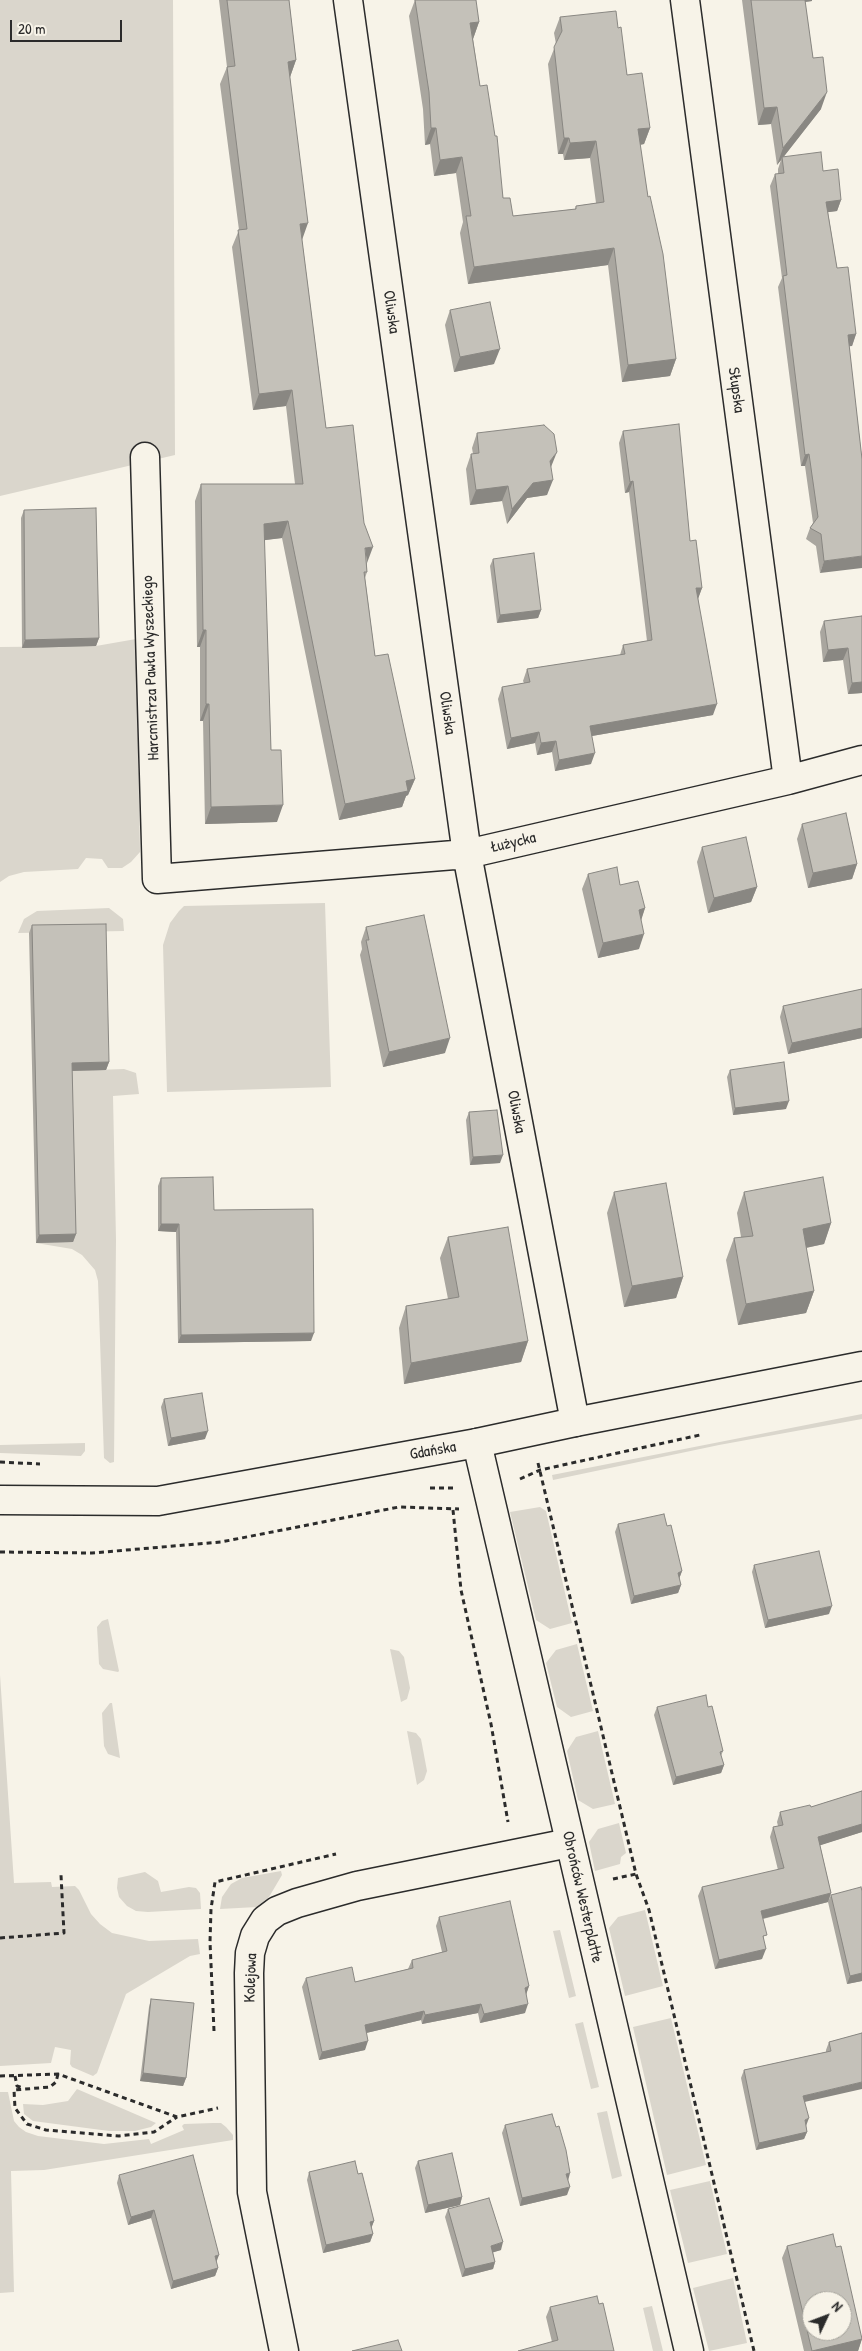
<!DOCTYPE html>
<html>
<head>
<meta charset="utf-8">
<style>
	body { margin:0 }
	#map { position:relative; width:862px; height:2351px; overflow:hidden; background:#f7f3e8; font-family:"Patrick Hand",sans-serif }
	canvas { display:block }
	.north { position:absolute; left:802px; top:2291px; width:50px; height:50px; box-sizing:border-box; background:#f7f3e8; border:1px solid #a5a39c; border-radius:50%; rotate:47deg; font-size:14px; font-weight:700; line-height:20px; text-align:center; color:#2b2b2b }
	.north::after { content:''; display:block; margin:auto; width:18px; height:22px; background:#2b2b2b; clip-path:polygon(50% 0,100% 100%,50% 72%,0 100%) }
	.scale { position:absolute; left:10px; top:20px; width:112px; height:22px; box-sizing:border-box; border:2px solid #2b2b2b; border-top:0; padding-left:6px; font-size:15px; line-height:18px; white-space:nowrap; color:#2b2b2b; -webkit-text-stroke:4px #f7f3e8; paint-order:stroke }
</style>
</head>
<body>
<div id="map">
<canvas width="862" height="2351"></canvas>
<div class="north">N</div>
<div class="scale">20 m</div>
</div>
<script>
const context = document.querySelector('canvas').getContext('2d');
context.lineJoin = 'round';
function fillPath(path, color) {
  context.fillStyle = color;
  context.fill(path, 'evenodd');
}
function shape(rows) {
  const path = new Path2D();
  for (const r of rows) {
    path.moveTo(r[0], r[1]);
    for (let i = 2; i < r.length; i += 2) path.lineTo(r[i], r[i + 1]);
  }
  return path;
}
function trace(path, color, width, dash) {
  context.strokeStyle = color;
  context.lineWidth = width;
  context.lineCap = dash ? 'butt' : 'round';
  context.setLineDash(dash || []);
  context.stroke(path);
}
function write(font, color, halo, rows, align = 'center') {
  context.font = font + ' "Patrick Hand",sans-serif';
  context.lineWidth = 4.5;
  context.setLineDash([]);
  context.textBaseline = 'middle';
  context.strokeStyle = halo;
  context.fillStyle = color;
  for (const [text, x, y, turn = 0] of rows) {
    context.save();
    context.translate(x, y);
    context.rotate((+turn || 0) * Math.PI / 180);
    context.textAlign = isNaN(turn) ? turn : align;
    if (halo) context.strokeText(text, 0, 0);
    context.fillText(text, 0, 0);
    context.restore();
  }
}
fillPath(shape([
	[0,0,173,0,175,455,0,496],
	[136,639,140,852,131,862,122,868,108,868,102,859,86,858,78,869,24,872,9,876,0,882,0,647,96,646],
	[325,903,331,1087,167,1092,163,945,170,923,179,911,184,906],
	[109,908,123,919,124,931,18,933,24,919,37,911],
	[124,1069,136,1073,139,1094,113,1096,116,1240,114,1462,110,1463,104,1458,98,1281,95,1270,82,1255,72,1249,36,1243,69,1071],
	[862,1414,862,1419,719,1445,553,1480,552,1475],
	[85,1443,85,1451,81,1456,0,1453,0,1445],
	[540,1507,546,1511,572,1623,550,1629,536,1620,510,1512],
	[108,1619,119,1671,118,1672,103,1669,99,1664,97,1627,102,1621],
	[577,1644,593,1711,571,1717,557,1707,546,1663,556,1650],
	[390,1649,399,1651,404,1657,410,1688,407,1699,401,1702],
	[0,1675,14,1883,51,1882,52,1887,75,1886,79,1890,91,1914,100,1924,112,1933,149,1941,198,1939,200,1954,190,1956,126,1994,97,2073,93,2076,72,2067,70,2064,71,2050,55,2047,51,2063,0,2066],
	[110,1703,112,1703,120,1758,108,1754,104,1746,102,1713],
	[407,1731,416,1733,421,1739,427,1771,424,1780,417,1785],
	[598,1731,615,1804,593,1809,578,1800,567,1751,576,1737],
	[619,1823,626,1853,621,1857,620,1864,595,1871,589,1842,598,1829],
	[281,1871,282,1875,269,1897,257,1907,220,1909,222,1897,231,1884,242,1878],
	[145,1872,158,1881,161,1892,189,1887,196,1888,200,1893,201,1909,148,1912,136,1911,127,1906,119,1897,117,1888,118,1878],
	[645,1910,663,1986,625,1996,609,1928,618,1917],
	[560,1930,576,1996,569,1998,553,1931],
	[671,2018,706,2165,667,2175,633,2027],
	[583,2022,599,2087,591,2089,575,2024],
	[77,2089,156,2123,151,2127,135,2131,109,2131,33,2121,24,2114,23,2104,43,2105,68,2101],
	[0,2092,8,2092,14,2121,19,2127,26,2132,38,2136,104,2144,149,2139,151,2144,184,2130,182,2126,184,2124,213,2123,221,2123,226,2127,233,2135,233,2140,44,2170,11,2171,14,2292,0,2293],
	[607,2111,622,2176,612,2179,597,2113],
	[710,2181,727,2254,688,2263,670,2190],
	[733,2278,747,2343,709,2351,693,2288],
	[652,2306,663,2351,653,2351,643,2308]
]), '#dad6cc');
const minor = shape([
	[348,0,467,854,575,1422],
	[685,0,788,780],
	[145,457,157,879,467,854,788,780,862,760],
	[284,2351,252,2192,249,1973,250,1953,255,1936,265,1920,277,1911,297,1903,357,1886,569,1843]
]);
const tertiary = shape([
	[477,1443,689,2351]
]);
const secondary = shape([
	[0,1500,158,1501,477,1443,575,1422,862,1366]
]);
trace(minor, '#2b2b2b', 31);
trace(tertiary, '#2b2b2b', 31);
trace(secondary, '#2b2b2b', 31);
trace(shape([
	[0,1462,40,1464],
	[538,1463,636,1874,649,1910,754,2351],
	[520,1479,540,1470,700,1435],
	[430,1488,454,1488],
	[453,1510,461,1590,491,1724,508,1822],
	[0,1552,92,1553,221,1542,399,1507,459,1509],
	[613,1879,636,1874],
	[0,1938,64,1933,61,1875],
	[214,2031,210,1942,211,1909,215,1882,336,1854],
	[58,2074,56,2082,50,2087,14,2090,15,2108,27,2124,46,2130,119,2136,154,2132,177,2117],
	[0,2076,58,2074,177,2117,218,2108],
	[15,2076,17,2086,23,2088]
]), '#2b2b2b', 3, [5, 4]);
trace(minor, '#f7f3e8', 28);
trace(tertiary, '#f7f3e8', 28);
trace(secondary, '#f7f3e8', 28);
fillPath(shape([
	[219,0,289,0,296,60,290,77,302,240,326,428,367,563,367,572,365,578,375,656,415,779,408,795,406,796,402,807,339,820,282,538,264,540,271,750,277,822,205,824,203,721,200,721,200,647,197,647,195,501,201,484,295,484,286,406,253,410,232,247,239,230,220,84,227,67],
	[415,0,479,22,473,39,480,86,503,198,513,216,575,209,576,206,596,203,590,158,564,160,563,154,558,154,548,64,556,44,554,33,560,17,618,28,627,75,650,128,644,144,640,145,648,197,676,359,670,376,622,382,608,265,468,284,460,233,463,222,456,173,434,176,430,144,425,145,423,109,409,16],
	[742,0,812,0,812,1,805,2,813,58,821,109,783,157,823,171,841,200,837,211,828,212,837,268,856,334,852,346,849,346,862,459,820,573,816,546,806,539,810,528,813,523,805,466,801,466,778,287,782,278,770,186,775,174,778,174,778,169,781,160,777,165,771,124,758,125],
	[450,310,494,364,454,372,445,325],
	[623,431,690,541,702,588,698,598,713,715,592,736,591,764,555,771,552,752,537,755,535,743,507,749,498,699,502,687,524,683,523,681,527,669,620,655,623,645,647,641,629,492,625,493,619,443],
	[477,433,551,467,547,495,527,498,507,524,502,501,470,505,466,469,471,454,473,454,472,448],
	[24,510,99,638,96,646,22,648,21,518],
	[493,559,541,610,538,618,497,623,490,566],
	[862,616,862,693,848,694,843,660,823,662,820,632,824,621],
	[802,824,857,864,852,879,808,888,797,839],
	[702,847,757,887,751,902,708,913,697,862],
	[588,874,620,885,645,908,641,919,639,949,598,958,582,889],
	[32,925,109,1062,106,1070,72,1071,76,1234,73,1242,36,1243,29,933],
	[366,927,445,1053,383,1067,360,955,362,949,361,942],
	[862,989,862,1038,788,1054,780,1017,783,1006],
	[730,1070,786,1109,733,1115,727,1077],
	[469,1112,500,1163,470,1165,466,1120],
	[161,1178,214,1210,311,1341,178,1343,176,1232,158,1231,158,1186],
	[614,1192,683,1277,676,1298,624,1307,607,1213],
	[744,1192,831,1223,824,1244,806,1248,814,1291,806,1313,738,1325,726,1260,734,1238,741,1237,737,1213],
	[448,1237,528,1341,521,1362,404,1384,399,1328,406,1306,448,1299,440,1258],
	[164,1399,205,1439,168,1446,161,1407],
	[618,1524,667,1526,682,1571,679,1579,681,1585,678,1593,631,1604,615,1532],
	[754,1565,829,1614,765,1628,752,1572],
	[657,1707,708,1707,723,1751,721,1756,724,1765,721,1773,673,1785,654,1715],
	[862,1791,862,1832,820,1845,831,1893,828,1902,763,1919,764,1941,762,1959,715,1969,698,1896,702,1887,778,1870,770,1837,773,1827,778,1826,777,1822,780,1812,811,1807],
	[831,1895,862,1981,847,1984,828,1902],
	[439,1917,529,1986,526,1994,525,2013,480,2023,478,2013,422,2024,421,2020,366,2033,365,2050,319,2060,302,1987,306,1978,355,1982,408,1969,412,1960,442,1952,436,1926],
	[151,1999,186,2078,183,2086,140,2081,149,2007],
	[862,2033,805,2102,806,2126,807,2132,804,2139,756,2150,741,2078,744,2070,826,2052,826,2050,829,2042],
	[505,2125,556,2127,568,2181,567,2195,520,2206,502,2133],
	[418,2161,462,2197,460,2205,425,2213,415,2168],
	[309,2172,358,2174,374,2221,371,2228,373,2234,370,2242,323,2253,307,2180],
	[119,2175,218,2268,215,2276,171,2289,151,2218,128,2225,117,2183],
	[448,2209,501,2250,493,2252,495,2262,493,2269,462,2277,445,2217],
	[787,2246,862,2338,858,2351,804,2351,782,2258],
	[550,2307,614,2351,552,2342,546,2317]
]), '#a9a69f');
fillPath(shape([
	[798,0,812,0,812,1,797,3],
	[479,22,473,39,470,23],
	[296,60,290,77,288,62],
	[827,92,821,109,782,159,782,157,781,160,777,165,783,148],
	[777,107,771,124,758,125,764,108],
	[431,128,436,128,430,144,425,145],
	[650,128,644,144,632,146,638,129],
	[564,138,569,138,563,154,558,154],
	[596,141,590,158,564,160,570,143],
	[462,157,456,173,434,176,440,160],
	[841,200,837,211,822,213,826,202],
	[308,223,302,240,300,224],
	[614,248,608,265,468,284,474,267],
	[856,334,852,346,843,347,848,335],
	[500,349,494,364,454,372,460,357],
	[676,359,670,376,622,382,628,365],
	[292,390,286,406,253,410,259,394],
	[557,452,551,467,544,476,550,461],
	[809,454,805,466,801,466,805,455],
	[553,480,547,495,527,498,507,524,512,509,533,483],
	[633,481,629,492,625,493,630,482],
	[508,486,502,501,470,505,476,490],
	[288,521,282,538,258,541,264,524],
	[373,547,367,563,365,548],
	[862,556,862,568,820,573,824,561],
	[696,588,702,588,698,599],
	[541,610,538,618,497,623,500,615],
	[203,630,206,630,200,647,197,647],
	[99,638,96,646,22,648,25,640],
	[848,648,843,660,823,662,828,650],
	[862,682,862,693,848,694,852,683],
	[206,704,209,704,203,721,200,721],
	[717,704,713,715,586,737,590,726],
	[539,732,535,743,507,749,511,738],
	[556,741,552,752,537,755,541,743],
	[595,753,591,764,555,771,559,760],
	[415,779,408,795,406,796,402,807,339,820,345,804,406,781],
	[283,805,277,822,205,824,211,807],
	[857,864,852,879,808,888,813,873],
	[757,887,751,902,708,913,714,898],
	[645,908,640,924,639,910],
	[644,934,639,949,598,958,603,943],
	[862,1028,862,1038,788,1054,792,1043],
	[450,1038,445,1053,383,1067,389,1052],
	[109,1062,106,1070,69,1071,72,1063],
	[789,1101,786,1109,733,1115,735,1108],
	[503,1155,500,1163,470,1165,473,1157],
	[831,1223,824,1244,795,1250,803,1229],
	[161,1224,179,1224,176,1232,158,1231],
	[76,1234,73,1242,36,1243,39,1235],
	[683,1277,676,1298,624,1307,632,1286],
	[814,1291,806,1313,738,1325,746,1304],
	[314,1333,311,1341,178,1343,181,1335],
	[528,1341,521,1362,404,1384,411,1363],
	[208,1431,205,1439,168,1446,171,1438],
	[682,1571,679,1579,678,1573],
	[681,1585,678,1593,631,1604,634,1596],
	[832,1606,829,1614,765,1628,768,1620],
	[724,1765,721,1773,673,1785,676,1777],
	[862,1824,862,1832,815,1847,818,1837],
	[831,1893,828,1902,757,1920,761,1911],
	[766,1949,762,1959,715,1969,719,1960],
	[862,1973,862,1981,847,1984,850,1976],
	[529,1986,526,1995,525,1988],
	[481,2004,478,2013,422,2024,425,2015],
	[528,2004,525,2013,480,2023,484,2014],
	[424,2011,421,2020,362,2034,365,2025],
	[368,2041,365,2050,319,2060,322,2052],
	[143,2073,186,2078,183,2086,140,2081],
	[862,2082,862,2089,800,2103,803,2096],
	[809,2118,806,2126,805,2120],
	[807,2132,804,2139,756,2150,759,2143],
	[570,2173,568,2181,566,2174],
	[570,2187,567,2195,520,2206,522,2198],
	[462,2197,460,2205,425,2213,428,2205],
	[154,2210,151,2218,128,2225,131,2217],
	[374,2221,371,2229,370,2222],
	[373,2234,370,2242,323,2253,326,2245],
	[503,2242,501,2250,488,2254,491,2246],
	[219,2255,216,2263,215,2256],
	[495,2262,493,2269,462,2277,465,2269],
	[218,2268,215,2276,171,2289,173,2281],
	[862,2339,858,2351,812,2351]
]), '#898782');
const building = shape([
	[227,0,289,0,296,60,288,62,308,223,300,224,326,428,353,425,364,523,373,547,365,548,367,572,364,572,375,656,388,654,415,779,406,781,408,791,345,804,288,521,264,524,271,750,281,750,283,805,211,807,209,704,206,704,206,630,203,630,201,484,303,484,292,390,259,394,238,230,247,229,227,67,235,66,227,0],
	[415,0,476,0,479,22,470,23,480,86,487,85,495,136,497,136,503,198,510,198,513,216,576,209,576,206,604,202,596,141,570,143,569,138,564,138,554,47,562,31,560,17,616,11,618,28,621,27,627,75,642,73,650,128,638,129,648,197,650,196,663,254,676,359,628,365,614,248,474,267,466,216,471,216,462,157,440,160,436,128,431,128,429,92,415,0],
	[751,0,805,0,813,58,823,57,827,92,783,148,777,107,764,108,751,0],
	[821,152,823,171,838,169,841,200,826,202,837,268,848,267,856,334,848,335,862,459,862,556,824,561,821,534,810,528,818,517,809,454,805,455,783,276,787,275,775,174,784,173,782,157,821,152],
	[490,302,500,349,460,357,450,310,490,302],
	[679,424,690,541,696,540,702,588,696,588,717,704,590,726,595,753,559,760,556,741,541,743,539,732,511,738,502,687,530,682,527,669,625,654,623,645,652,640,633,481,630,482,623,431,679,424],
	[544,425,554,434,557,452,550,461,553,480,533,483,512,509,508,486,476,490,471,454,479,453,477,433,544,425],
	[96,508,99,638,25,640,24,510,96,508],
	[534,553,541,610,500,615,493,559,534,553],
	[862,616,862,682,852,683,848,648,828,650,824,621,862,616],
	[846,813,857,864,813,873,802,824,846,813],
	[746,837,757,887,714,898,702,847,746,837],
	[617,867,620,885,638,881,645,908,639,910,644,934,603,943,588,874,617,867],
	[424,915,450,1038,389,1052,366,940,369,940,366,927,424,915],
	[106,924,109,1062,72,1063,76,1234,39,1235,32,925,106,924],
	[862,989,862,1028,792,1043,783,1006,862,989],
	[784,1062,789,1101,735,1108,730,1070,784,1062],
	[497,1110,503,1155,473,1157,469,1112,497,1110],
	[213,1177,214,1210,313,1209,314,1333,181,1335,179,1224,161,1224,161,1178,213,1177],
	[823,1177,831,1223,803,1229,814,1291,746,1304,734,1238,753,1236,744,1192,823,1177],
	[666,1183,683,1277,632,1286,614,1192,666,1183],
	[508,1227,528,1341,411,1363,406,1306,459,1297,448,1237,508,1227],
	[202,1393,208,1431,171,1438,164,1399,202,1393],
	[664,1514,667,1526,671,1525,682,1571,678,1573,681,1585,634,1596,618,1524,664,1514],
	[819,1551,832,1606,768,1620,754,1565,819,1551],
	[706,1695,708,1707,712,1706,723,1751,720,1752,724,1765,676,1777,657,1707,706,1695],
	[862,1791,862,1824,818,1837,831,1893,761,1911,767,1935,763,1936,766,1949,719,1960,702,1887,784,1868,773,1827,783,1825,780,1812,810,1805,811,1807,862,1791],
	[861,1887,862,1891,862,1973,850,1976,831,1895,861,1887],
	[510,1901,529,1986,525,1988,528,2004,484,2014,481,2004,425,2015,424,2011,365,2025,368,2041,322,2052,306,1978,352,1967,355,1982,413,1968,412,1960,447,1951,439,1917,510,1901],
	[151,1999,194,2003,186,2078,143,2073,151,1999],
	[862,2033,862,2082,803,2096,809,2118,805,2120,807,2132,759,2143,744,2070,831,2051,829,2042,862,2033],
	[552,2114,556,2127,559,2126,566,2150,570,2173,566,2174,570,2187,522,2198,505,2125,552,2114],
	[452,2153,462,2197,428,2205,418,2161,452,2153],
	[193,2155,219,2255,215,2256,218,2268,173,2281,154,2210,131,2217,119,2175,193,2155],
	[355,2161,358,2174,362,2173,374,2221,370,2222,373,2234,326,2245,309,2172,355,2161],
	[489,2198,503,2242,491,2246,495,2262,465,2269,448,2209,489,2198],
	[833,2234,836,2247,841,2246,862,2339,812,2351,787,2246,833,2234],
	[812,2301,842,2301,842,2331,812,2331,812,2301],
	[597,2296,599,2304,603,2303,614,2351,518,2351,558,2340,550,2307,597,2296],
	[398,2340,402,2351,352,2351,398,2340]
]);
fillPath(building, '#c4c1b9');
trace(building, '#898782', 1);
write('16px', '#2b2b2b', '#f7f3e8', [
	["Oliwska",391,312,82],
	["Słupska",736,390,82],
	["Harcmistrza Pawła Wyszeckiego",151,668,-92],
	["Oliwska",447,713,82],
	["Łużycka",513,843,-13],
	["Oliwska",516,1112,79],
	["Gdańska",433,1451,-10],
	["Obrońców Westerplatte",582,1897,77],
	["Kolejowa",251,1978,-88]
]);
</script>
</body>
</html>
